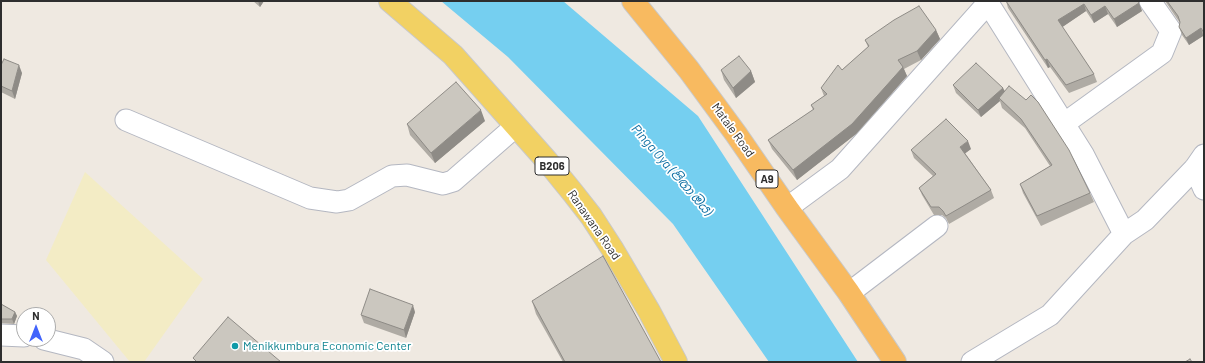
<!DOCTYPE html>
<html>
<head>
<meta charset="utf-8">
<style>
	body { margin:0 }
	#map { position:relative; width:1205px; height:363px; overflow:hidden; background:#efe9e1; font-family:Barlow,sans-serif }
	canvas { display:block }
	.frame { position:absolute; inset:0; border:2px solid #2e2e2e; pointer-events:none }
	.north { position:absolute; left:16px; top:307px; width:40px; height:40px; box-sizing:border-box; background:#fff; border:1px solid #ababab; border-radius:50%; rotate:0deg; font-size:11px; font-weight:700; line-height:16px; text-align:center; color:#2e2e2e }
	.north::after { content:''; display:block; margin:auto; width:14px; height:18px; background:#4264fb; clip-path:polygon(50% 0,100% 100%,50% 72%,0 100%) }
</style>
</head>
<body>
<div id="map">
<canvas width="1205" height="363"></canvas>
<div class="frame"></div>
<div class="north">N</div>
</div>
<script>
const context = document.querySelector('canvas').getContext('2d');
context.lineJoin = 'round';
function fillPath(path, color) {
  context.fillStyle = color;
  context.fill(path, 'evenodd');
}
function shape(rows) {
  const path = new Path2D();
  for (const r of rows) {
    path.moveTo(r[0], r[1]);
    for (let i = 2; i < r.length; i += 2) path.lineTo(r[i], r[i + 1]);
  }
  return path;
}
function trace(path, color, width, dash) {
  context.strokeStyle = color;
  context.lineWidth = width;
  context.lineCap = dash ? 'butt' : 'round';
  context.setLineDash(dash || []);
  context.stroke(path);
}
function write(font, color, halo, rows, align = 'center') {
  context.font = font + ' Barlow,"Noto Sans Sinhala",sans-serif';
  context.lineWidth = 3.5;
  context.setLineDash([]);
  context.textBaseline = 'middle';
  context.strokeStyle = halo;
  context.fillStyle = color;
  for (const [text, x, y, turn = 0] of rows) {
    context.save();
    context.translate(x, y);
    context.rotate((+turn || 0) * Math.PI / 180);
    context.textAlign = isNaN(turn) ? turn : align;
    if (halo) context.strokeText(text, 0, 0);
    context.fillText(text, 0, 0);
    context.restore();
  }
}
fillPath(shape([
	[85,172,203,279,144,362,130,362,46,260]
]), '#f3ecc5');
fillPath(shape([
	[441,1,563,1,698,116,858,362,769,362,673,224,508,57]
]), '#75cff0');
const minor = shape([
	[126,120,310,198,337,202,349,200,392,176,407,175,443,184,453,181,516,126],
	[1065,123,1162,53,1171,31,1150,1],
	[1195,168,1204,189],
	[787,208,840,169,988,3,1083,154,1124,234],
	[849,293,937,226],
	[1,335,24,336],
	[44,339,84,349,103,362],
	[972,362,1050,315,1124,234,1145,220,1195,168,1204,155]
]);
const primary = shape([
	[390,1,453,55,547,161,573,193,591,216,613,250,649,311,676,362]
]);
const trunk = shape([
	[633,1,689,70,736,134,787,208,849,293,895,362]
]);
trace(minor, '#b4b7c1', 23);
trace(primary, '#c9c9c9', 24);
trace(trunk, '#c9c9c9', 24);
trace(minor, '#fff', 21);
trace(primary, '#f2d163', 22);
trace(trunk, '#f8ba60', 22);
fillPath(shape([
	[253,1,264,1,260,7],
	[1006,1,1138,1,1142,11,1117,27,1108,14,1094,23,1086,11,1062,27,1094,74,1097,82,1069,93,1050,67,1048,68,1008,8],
	[1165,1,1204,1,1204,37,1203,36,1189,45,1182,35,1179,27,1180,23],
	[936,30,940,39,921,60,904,69,907,76,856,134,797,180,772,149,768,140,813,110,811,105,824,96,821,88,868,47,865,40],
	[1,65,22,73,15,99,1,92],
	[721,70,751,71,755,82,736,98,724,80],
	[953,85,1003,88,1005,91,1090,193,1094,202,1041,226,1023,193,1020,184,1050,166,1025,128,1002,108,1000,101,981,117,956,93],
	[485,121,435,163,410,135,407,124],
	[971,149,965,153,991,190,994,198,949,224,946,218,942,215,934,215,922,195,919,188,933,176,914,158,911,150],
	[532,301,661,362,563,362,536,314],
	[1,304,15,312,17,316,14,324,1,323],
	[415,312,406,338,364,323,361,315]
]), '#afaba4');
fillPath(shape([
	[258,1,264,1,260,7],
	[1139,3,1142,11,1117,27,1114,19],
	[1084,4,1086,11,1061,28,1058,20],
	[1105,6,1108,14,1094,23,1091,15],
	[1201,28,1203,36,1189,45,1186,38],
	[936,30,940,39,921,60,917,51],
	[1047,59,1050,67,1048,68,1045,60],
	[19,65,22,73,15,99,12,91],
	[903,67,907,76,856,134,797,180,793,170],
	[751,71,755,82,736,98,733,88],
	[1003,88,1006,95,999,98,1000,101,981,117,978,110],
	[481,110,485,121,435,163,431,153],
	[968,141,971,149,963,155,960,147],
	[413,305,415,312,406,338,404,330],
	[15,312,17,316,14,324,12,319]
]), '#8e8b86');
const building = shape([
	[1006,1,1138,1,1139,3,1114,19,1105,6,1091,15,1084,4,1058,20,1094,74,1066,85,1047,59,1045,60,1006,1],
	[1167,1,1204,1,1204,33,1201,28,1186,38,1179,27,1180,22,1178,16,1167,1],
	[919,6,936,30,917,51,898,60,903,67,852,124,793,170,768,140,814,109,811,105,827,94,821,88,838,65,842,70,869,46,865,40,894,20,919,6],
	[739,56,751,71,733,88,721,70,739,56],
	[4,59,19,65,12,91,1,86,1,65,4,59],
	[976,63,1003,88,978,110,953,85,976,63],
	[456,82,481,110,431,153,407,124,456,82],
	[1009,86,1026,100,1031,95,1038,102,1069,150,1090,193,1037,216,1020,184,1052,165,1021,119,999,98,1009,86],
	[946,119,968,141,960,147,991,190,946,216,943,211,939,207,931,207,919,188,936,174,911,150,946,119],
	[603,256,661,362,565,362,532,301,603,256],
	[370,289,413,305,404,330,361,315,370,289],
	[1,304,15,312,12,319,1,319,1,304],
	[228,317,281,362,197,362,193,358,228,317],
	[1190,359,1192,362,1185,362,1190,359]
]);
fillPath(building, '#cbc7bf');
trace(building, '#8e8b86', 1);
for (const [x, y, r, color] of [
	[235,346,4,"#0f9aa8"]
]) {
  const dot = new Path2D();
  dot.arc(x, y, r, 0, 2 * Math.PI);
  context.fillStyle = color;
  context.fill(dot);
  trace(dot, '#fff', 1.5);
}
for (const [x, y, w] of [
	[552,166,34],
	[767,179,22]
]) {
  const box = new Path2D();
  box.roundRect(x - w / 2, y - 9, w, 18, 3);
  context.fillStyle = '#fff';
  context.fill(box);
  trace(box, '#2e2e2e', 1);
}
write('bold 11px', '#2e2e2e', null, [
	["B206",552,166],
	["A9",767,179]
]);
write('12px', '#2e2e2e', '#fff', [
	["Matale Road",733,130,54],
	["Ranawana Road",594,225,55]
]);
write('12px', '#0d838f', '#fff', [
	["Menikkumbura Economic Center",243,346]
], 'left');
write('italic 13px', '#0d6fa3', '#fff', [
	["Pinga Oya (පිඟා ඔය)",672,170,49]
]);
</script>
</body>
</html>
